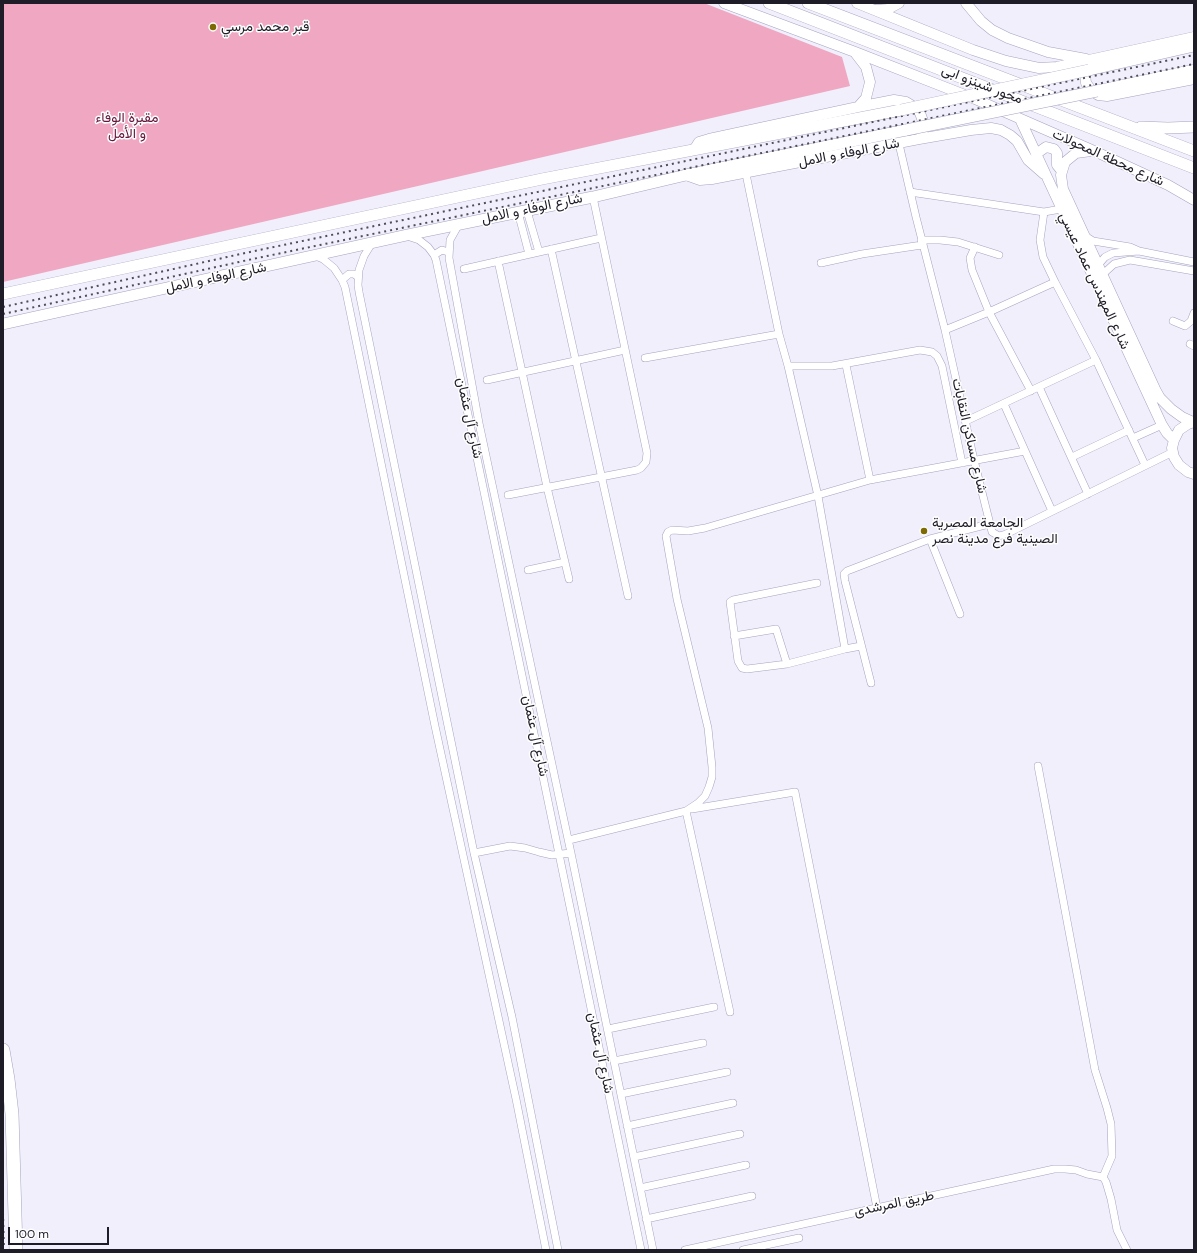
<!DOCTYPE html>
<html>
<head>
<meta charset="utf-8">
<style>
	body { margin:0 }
	#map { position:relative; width:1197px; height:1253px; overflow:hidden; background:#f0effb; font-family:"DM Sans",sans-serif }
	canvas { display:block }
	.frame { position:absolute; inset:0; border:4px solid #1d1c27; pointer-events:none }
	.scale { position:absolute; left:8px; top:1227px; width:101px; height:18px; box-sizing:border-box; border:2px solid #1d1c27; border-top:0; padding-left:5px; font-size:12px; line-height:14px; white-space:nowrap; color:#1d1c27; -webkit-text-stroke:3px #fefefe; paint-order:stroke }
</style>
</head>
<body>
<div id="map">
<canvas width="1197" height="1253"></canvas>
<div class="frame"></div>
<div class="scale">100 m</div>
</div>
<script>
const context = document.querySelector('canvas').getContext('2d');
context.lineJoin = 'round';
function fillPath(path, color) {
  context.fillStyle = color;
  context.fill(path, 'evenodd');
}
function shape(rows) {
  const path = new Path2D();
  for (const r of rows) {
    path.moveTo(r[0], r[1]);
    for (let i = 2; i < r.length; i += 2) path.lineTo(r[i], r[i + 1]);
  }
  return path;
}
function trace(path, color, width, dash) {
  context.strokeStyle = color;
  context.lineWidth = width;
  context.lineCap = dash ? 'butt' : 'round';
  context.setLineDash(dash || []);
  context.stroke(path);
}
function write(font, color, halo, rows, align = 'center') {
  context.font = font + ' "DM Sans",Vazirmatn,sans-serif';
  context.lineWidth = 3;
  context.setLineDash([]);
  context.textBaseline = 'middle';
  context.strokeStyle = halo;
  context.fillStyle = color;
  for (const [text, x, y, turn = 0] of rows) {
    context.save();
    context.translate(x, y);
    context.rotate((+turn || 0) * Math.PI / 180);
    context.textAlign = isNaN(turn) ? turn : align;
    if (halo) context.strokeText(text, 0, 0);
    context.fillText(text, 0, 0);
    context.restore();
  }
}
fillPath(shape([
	[3,3,704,3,842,57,850,86,3,282]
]), '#efa7c2');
const street = shape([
	[899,144,916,217,945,330,974,460,992,532,999,536,1006,534,1173,452],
	[746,174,779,334,788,366,818,496,845,649,787,664,747,669,742,668,738,661,730,602,733,600,817,583],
	[910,192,1044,212,1061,209],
	[527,211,539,252],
	[518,212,529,254],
	[1044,212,1040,240,1043,257,1055,282,1096,360,1145,465],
	[459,224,450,240,449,258,479,423,571,853,653,1250],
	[407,236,419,240,428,247,434,255,436,260,641,1250],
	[1085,236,1093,241,1130,247,1139,251,1194,262],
	[921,240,940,240,958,242,999,255],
	[372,243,364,256,359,270,358,285,359,292,474,853,512,1017,558,1250],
	[975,247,970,258,972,270,989,312,1031,391],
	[551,249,628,596],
	[434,255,442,250,448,252],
	[316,256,323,259,334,268,342,280,345,287,435,726,516,1099,546,1250],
	[498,261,547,487,569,579],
	[821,263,862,254,922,245],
	[1098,265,1105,257,1113,253,1139,251],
	[464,269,601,238],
	[1103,274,1114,264,1130,260,1194,271],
	[342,280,349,274,354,274,358,277],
	[1173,321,1185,326,1191,321,1194,313],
	[945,330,989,312,1055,282],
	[1190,344,1194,346],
	[645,358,779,334],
	[846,365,870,480],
	[788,366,832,366,920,350,932,352,937,356,942,366,962,463],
	[487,380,625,350],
	[1039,387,1088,494],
	[1004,404,1052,511],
	[966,421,1096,360],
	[1133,438,1162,425],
	[1072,457,1129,430],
	[508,495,637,470,641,468,646,462,647,453,593,197],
	[930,539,960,614],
	[528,570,565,562],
	[734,636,776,629,787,664],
	[845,649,861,646],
	[871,683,845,581,844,574,847,571,930,539,989,524],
	[1038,766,1095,1070,1107,1108,1111,1124,1112,1156,1103,1177],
	[692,809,795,792,877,1208],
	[686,811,730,1012],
	[569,840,686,811,698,803,705,796,709,787,712,777,712,767,708,728,677,599,666,536,668,532,672,530,688,531,705,528,870,480,1025,451],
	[474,853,510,846,525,848,539,852,552,855,571,853],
	[608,1029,714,1007],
	[614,1061,703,1043],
	[621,1094,727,1072],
	[627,1126,733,1103],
	[634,1157,740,1134],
	[1103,1177,1106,1182,1111,1199,1117,1230,1127,1250],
	[640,1188,746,1165],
	[646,1219,752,1196],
	[685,1250,1054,1169,1065,1169,1076,1170,1087,1174,1103,1177],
	[743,1250,799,1238]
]);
const secondary = shape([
	[724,3,855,52,975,99,1092,150,1168,185,1194,200],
	[857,3,973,50,1006,61,1039,68,1057,67,1194,37],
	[966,3,981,21,992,30,1008,38,1048,52,1086,59],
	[876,10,888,9,899,3],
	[1089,63,1085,74,1086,83,1091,90,1098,95,1107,96,1194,79],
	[858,107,894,100,906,102,916,108,920,113,924,124,922,134],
	[1020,119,1162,425,1167,433,1174,440],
	[694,150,699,142,709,139,858,107,866,98,870,82,866,67,856,54],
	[1091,151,1076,153,1065,162,1061,175,1063,189,1156,391,1160,398,1171,409,1182,417,1193,422],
	[1036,154,1046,147,1054,149,1057,153,1057,165,1061,170],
	[686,175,700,180,712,179,919,139,971,130,991,128,1001,130,1010,135,1017,141,1028,160,1044,174],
	[1194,422,1188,424,1179,430,1174,440,1172,448,1174,457,1179,465,1188,472,1194,474]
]);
const primary = shape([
	[769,3,1194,168],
	[808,3,1194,151],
	[1089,70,1194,46],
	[1097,91,1194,70],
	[1141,127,1168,128,1194,127],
	[3,294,542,179,901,110],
	[3,324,407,235,593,197,686,175,906,130]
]);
const highway = shape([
	[3,1050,8,1079,12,1114,16,1250]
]);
trace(street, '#a5a4c0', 8);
trace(secondary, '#a5a4c0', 11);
trace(primary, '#a5a4c0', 12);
trace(highway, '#a5a4c0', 14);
trace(street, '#fff', 7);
trace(secondary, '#fff', 10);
trace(primary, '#fff', 11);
trace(highway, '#fff', 13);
trace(shape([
	[3,307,245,253,1194,55],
	[3,314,248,260,718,162,1194,64],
	[3,1213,4,1250]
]), '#4e4d59', 2, [2, 4]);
const primaryBridge = shape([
	[901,110,1089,70],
	[906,130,1097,91]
]);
trace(primaryBridge, '#a5a4c0', 12, []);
trace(primaryBridge, '#fff', 11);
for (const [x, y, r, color] of [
	[213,27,4,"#7c6a02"],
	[924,531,4,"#7c6a02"]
]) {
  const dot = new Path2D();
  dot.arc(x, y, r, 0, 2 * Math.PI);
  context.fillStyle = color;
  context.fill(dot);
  trace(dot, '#fefefe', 1.5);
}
write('14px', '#1d1c27', '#fefefe', [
	["قبر محمد مرسي",221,27],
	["الجامعة المصرية",932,523],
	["الصينية فرع مدينة نصر",932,539]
], 'left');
write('14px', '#1d1c27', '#fefefe', [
	["محور شينزو ابى",982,85,21],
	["شارع الوفاء و الامل",849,153,-11],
	["شارع محطة المحولات",1108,158,24],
	["شارع الوفاء و الامل",532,209,-12],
	["شارع الوفاء و الامل",216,278,-12],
	["شارع المهندس عماد عيسي",1094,281,65],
	["شارع آل عثمان",469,418,78],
	["شارع مساكن النقابات",969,436,77],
	["شارع آل عثمان",535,736,78],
	["شارع آل عثمان",600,1053,78],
	["طريق المرشدى",894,1204,-12]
]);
write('14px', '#64163c', '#fefefe', [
	["مقبرة الوفاء",127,118],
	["و الأمل",127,134]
]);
</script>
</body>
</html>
